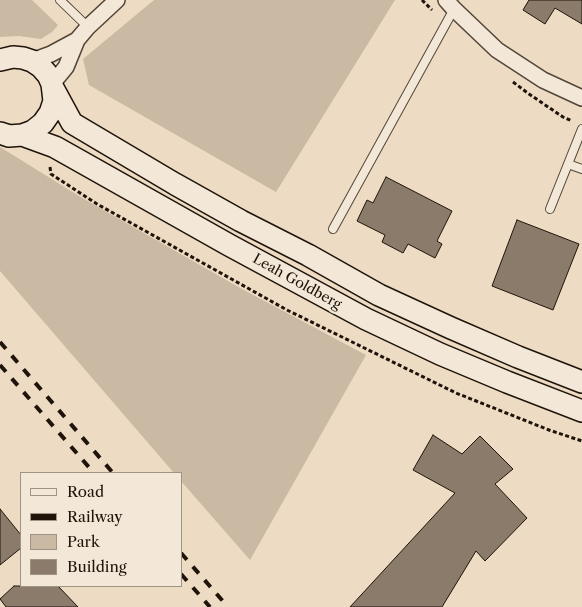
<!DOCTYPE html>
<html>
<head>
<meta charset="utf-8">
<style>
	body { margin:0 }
	#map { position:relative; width:582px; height:607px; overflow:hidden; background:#eddbc3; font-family:"Libre Caslon Text",serif }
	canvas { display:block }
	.legend { position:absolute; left:20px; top:472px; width:162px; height:115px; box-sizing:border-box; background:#f3e8d8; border:1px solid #9e9385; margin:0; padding:6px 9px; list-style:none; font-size:15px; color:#1e1409 }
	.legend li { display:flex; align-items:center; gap:10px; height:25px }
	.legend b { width:25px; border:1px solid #9e9385 }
</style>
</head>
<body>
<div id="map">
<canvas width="582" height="607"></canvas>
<ul class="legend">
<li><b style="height:6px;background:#f3e8d8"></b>Road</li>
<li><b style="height:6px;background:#1e1409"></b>Railway</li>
<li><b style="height:14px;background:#cab9a3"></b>Park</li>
<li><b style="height:14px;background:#8a7b6a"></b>Building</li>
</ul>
</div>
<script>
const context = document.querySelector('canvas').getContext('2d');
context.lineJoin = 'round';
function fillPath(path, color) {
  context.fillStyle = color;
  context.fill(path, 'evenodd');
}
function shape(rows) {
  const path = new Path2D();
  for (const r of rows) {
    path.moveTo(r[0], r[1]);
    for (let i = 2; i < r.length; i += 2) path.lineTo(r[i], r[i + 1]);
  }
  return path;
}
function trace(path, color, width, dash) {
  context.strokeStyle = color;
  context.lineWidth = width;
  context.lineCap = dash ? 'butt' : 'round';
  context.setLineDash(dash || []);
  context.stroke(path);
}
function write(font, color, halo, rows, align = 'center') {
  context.font = font + ' "Libre Caslon Text",serif';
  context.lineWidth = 5;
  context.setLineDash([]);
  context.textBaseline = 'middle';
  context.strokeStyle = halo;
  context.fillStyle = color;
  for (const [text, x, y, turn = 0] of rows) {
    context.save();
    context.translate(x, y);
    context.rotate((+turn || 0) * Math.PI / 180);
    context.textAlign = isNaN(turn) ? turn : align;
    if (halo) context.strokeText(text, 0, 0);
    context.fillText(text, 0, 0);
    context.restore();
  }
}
fillPath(shape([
	[0,0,32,0,58,25,52,32,41,39,19,36,0,37],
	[154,0,395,0,276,192,89,85,83,59],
	[0,147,79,196,242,289,366,355,250,560,181,481,181,473,174,473,0,271]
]), '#cab9a3');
const building = shape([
	[529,0,582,0,582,24,555,8,545,24,523,10,529,0],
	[386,177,452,211,437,241,442,244,435,258,408,244,403,253,382,242,385,235,357,221,367,200,373,203,386,177],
	[517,220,579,244,553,310,492,286,517,220],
	[433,435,462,454,480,436,513,469,495,484,527,518,485,561,476,551,442,607,350,607,455,493,413,470,433,435],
	[0,509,21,535,21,548,0,565,0,509],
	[14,586,58,586,78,607,6,607,0,599,14,586]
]);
fillPath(building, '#8a7b6a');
trace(building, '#1e1409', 1);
const lane = shape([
	[60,0,88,27],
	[568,164,582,169],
	[550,209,582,129],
	[333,229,454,9]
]);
const street = shape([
	[446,0,454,9,497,50,543,80,582,98],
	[32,61,51,54,77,40],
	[52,84,66,67,77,40,88,27,117,0]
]);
const secondary = shape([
	[0,60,13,57,23,58,32,61,41,67,48,75,52,84,54,101,50,113,43,123,33,131,22,135,9,136,0,133],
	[53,88,72,123,175,184,241,221,308,255,379,295,451,328,518,357,582,382],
	[22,135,55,147,229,245,366,319,440,354,507,382,582,411]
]);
trace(lane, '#524638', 10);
trace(street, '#524638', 18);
trace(secondary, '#1e1409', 24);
trace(shape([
	[422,0,432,10],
	[513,82,529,94,563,117,572,121],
	[50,167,51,174,97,204,287,310,456,393,549,430,582,441]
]), '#1e1409', 3, [4, 2.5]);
trace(lane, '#f3e8d8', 8);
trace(street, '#f3e8d8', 15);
trace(secondary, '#f3e8d8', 21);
trace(shape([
	[0,342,113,473],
	[0,365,94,473],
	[181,553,228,607],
	[181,574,210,607]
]), '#1e1409', 4, [9, 9]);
write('14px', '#1e1409', '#f3e8d8', [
	["Leah Goldberg",297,282,29]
]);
</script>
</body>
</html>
